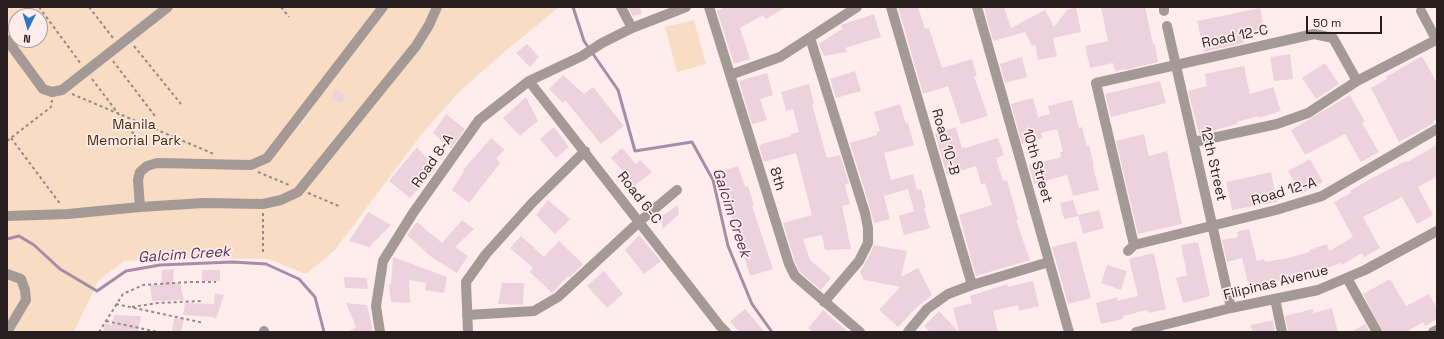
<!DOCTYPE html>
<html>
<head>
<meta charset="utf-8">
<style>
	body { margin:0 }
	#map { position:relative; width:1444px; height:339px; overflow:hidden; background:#ffeded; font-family:"Space Grotesk",sans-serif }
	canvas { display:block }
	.frame { position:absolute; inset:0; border:8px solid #291e1f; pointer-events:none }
	.north { position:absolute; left:8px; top:8px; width:40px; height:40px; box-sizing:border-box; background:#ffeded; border:1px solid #a99a9b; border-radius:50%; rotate:185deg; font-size:11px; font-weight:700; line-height:16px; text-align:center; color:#291e1f }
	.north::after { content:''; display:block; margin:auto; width:14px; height:18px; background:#2e77c7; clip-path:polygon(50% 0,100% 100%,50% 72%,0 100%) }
	.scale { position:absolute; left:1306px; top:16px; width:76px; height:18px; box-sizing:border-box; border:2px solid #291e1f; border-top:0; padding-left:5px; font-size:12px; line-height:14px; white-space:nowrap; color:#291e1f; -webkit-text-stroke:3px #ffeded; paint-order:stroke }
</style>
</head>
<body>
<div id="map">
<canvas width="1444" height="339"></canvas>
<div class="frame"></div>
<div class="north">N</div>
<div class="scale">50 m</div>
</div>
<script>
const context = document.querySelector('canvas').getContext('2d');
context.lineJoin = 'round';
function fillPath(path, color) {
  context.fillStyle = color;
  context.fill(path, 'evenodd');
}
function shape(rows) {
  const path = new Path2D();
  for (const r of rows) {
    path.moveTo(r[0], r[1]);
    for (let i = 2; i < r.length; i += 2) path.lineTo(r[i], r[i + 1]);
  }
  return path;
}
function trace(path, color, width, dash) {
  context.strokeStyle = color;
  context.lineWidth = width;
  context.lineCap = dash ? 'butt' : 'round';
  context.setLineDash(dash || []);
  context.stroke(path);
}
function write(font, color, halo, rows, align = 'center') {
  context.font = font + ' "Space Grotesk",sans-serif';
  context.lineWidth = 3.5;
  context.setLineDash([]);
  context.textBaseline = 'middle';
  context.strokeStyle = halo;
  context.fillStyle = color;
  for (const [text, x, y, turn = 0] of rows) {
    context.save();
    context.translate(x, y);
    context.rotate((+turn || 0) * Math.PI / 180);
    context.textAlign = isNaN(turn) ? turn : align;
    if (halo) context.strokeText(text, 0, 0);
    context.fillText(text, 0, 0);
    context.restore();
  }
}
fillPath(shape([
	[7,7,559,7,509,48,460,91,421,135,334,251,306,274,268,259,168,258,124,261,98,281,74,332,7,332],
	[16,16,40,16,40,40,16,40],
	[694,20,706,64,677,72,665,27]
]), '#f8ddc4');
trace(shape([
	[573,7,584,41,618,90,635,151,692,142,713,180,728,246,752,304,772,332],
	[7,239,19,236,34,245,60,269,97,291,126,271,160,265,232,262,266,264,299,279,315,297,324,332]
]), '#a88ca7', 3);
fillPath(shape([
	[628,7,640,7,642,14,633,16],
	[725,7,786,7,766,19,763,15,740,28,750,59,734,64,717,11],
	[898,7,918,7,925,29,929,28,942,68,972,59,977,76,974,76,988,116,961,124,948,86,923,94],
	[984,7,1004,7,1011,28,1045,10,1054,27,1067,10,1076,7,1081,32,1053,38,1057,56,1038,60,1035,44,1032,46,1025,32,993,41],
	[1101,7,1145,7,1153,44,1155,44,1158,62,1125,70,1124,69,1115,71,1113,63,1090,68,1085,46,1108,41],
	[1260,8,1265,32,1243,37,1244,43,1204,52,1197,21],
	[874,14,881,37,845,48,847,52,824,56,819,44,842,29,841,25],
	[527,44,539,57,530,67,516,53],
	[1290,54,1293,79,1274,81,1270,57],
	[1422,56,1437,83,1437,119,1433,121,1434,123,1399,142,1371,88,1387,79,1386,77],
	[1022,57,1027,77,1005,83,1000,64],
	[1325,63,1339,84,1316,99,1302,78],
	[1244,66,1250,94,1273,87,1281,111,1259,118,1259,116,1237,122,1238,124,1199,134,1188,91,1207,86,1205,74],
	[855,71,861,91,836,98,830,79],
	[767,73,773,95,760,99,767,120,752,124,739,81],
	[563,75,584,94,593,87,624,126,601,144,565,100,563,103,549,89],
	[1160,81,1166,103,1111,117,1105,94],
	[809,84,814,103,812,104,827,158,840,155,849,183,845,185,850,204,842,206,851,249,825,250,822,235,803,239,810,260,831,278,821,290,800,272,795,262,783,223,812,215,796,153,764,162,759,145,791,136,791,134,799,132,793,109,786,111,781,92],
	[336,89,346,96,341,103,331,97],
	[1350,95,1365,122,1362,123,1379,152,1361,162,1345,134,1305,155,1291,130],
	[526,97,538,121,520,136,503,118],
	[1033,98,1038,117,1050,114,1048,106,1072,100,1079,128,1082,127,1087,146,1089,145,1094,166,1093,167,1099,190,1073,196,1067,175,1034,184,1029,165,1061,157,1060,152,1063,152,1057,129,1041,133,1043,138,1022,144,1011,104],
	[900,104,906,124,908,123,914,145,884,153,891,180,913,174,917,190,921,189,926,207,924,208,930,228,904,235,899,216,914,211,908,189,884,196,890,219,874,223,871,211,850,143,877,135,877,132,880,131,874,112],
	[446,114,465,129,451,149,433,133],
	[554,127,569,147,556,158,540,139],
	[956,127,962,148,964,147,965,148,998,138,1004,155,996,158,1003,181,1007,180,1018,219,1016,220,1030,260,976,276,959,215,992,205,985,183,981,185,976,166,947,175,935,133],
	[1144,134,1149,156,1167,151,1182,224,1138,234,1116,141],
	[491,138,505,150,496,158,500,163,469,203,452,190,464,171,463,170],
	[1437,145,1437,177,1418,187,1433,215,1417,224,1402,197,1363,217,1380,248,1364,257,1362,253,1342,265,1340,263,1312,274,1312,277,1296,281,1294,277,1270,283,1271,286,1250,291,1242,258,1227,262,1222,240,1238,237,1237,232,1249,229,1257,261,1264,259,1265,262,1288,258,1310,252,1309,250,1327,244,1329,251,1353,237,1334,202,1351,193,1350,191,1368,180,1406,161,1407,162],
	[417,147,436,169,410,198,389,181],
	[622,148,636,164,640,160,652,172,634,186,622,173,624,172,611,158],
	[1310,159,1323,182,1301,194,1288,171],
	[738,166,745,187,748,186,754,205,752,206,773,269,750,276,718,172],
	[1271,172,1277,202,1232,210,1226,182],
	[548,200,570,219,555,234,536,215],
	[1073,200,1078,216,1064,219,1060,203],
	[678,205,679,214,663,229,660,217],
	[1099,210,1104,228,1083,234,1078,215],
	[368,212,391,225,369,247,349,241],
	[462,220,474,229,455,247,468,256,457,273,430,256,407,235,417,222,442,243],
	[639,235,661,261,644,274,625,250],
	[521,236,544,257,559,241,583,264,570,277,568,276,552,293,530,272,533,268,510,248],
	[1076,241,1091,298,1068,304,1052,247],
	[1198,242,1210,296,1183,303,1176,278,1187,275,1181,245],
	[874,245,907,251,901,277,918,268,932,295,916,308,898,327,879,310,900,287,864,280,860,272,868,258],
	[1154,253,1166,309,1148,313,1147,310,1123,316,1123,319,1101,324,1096,303,1118,297,1117,301,1138,296,1129,259],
	[393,257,447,277,444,293,425,290,426,283,409,280,410,303,391,302,389,284,391,284],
	[1107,265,1127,271,1121,290,1101,283],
	[174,269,173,284,180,283,184,300,152,301,150,285,161,285,162,270],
	[202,270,220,270,220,281,202,281],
	[604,271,623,294,607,308,587,286],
	[344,277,367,278,368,289,345,288],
	[1390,279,1406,306,1429,294,1437,308,1437,319,1425,326,1423,322,1406,332,1383,332,1363,294],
	[1033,281,1039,306,1019,311,1018,305,993,311,998,332,930,332,924,326,939,311,959,332,953,308,972,303,970,296,1007,284,1008,287],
	[502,283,524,283,523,305,498,304],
	[215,293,224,295,216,319,212,317,183,315,185,303,214,304],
	[346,303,367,305,373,332,348,332,356,327],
	[1332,308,1338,332,1288,332,1285,316,1313,309,1313,313],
	[745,309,765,332,739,332,730,321],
	[823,310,848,332,812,332,808,328],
	[114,315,141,316,138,332,103,332,105,323,112,325],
	[174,318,184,319,181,332,172,332],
	[1273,320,1275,332,1252,332,1251,325],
	[1365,324,1370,332,1351,332]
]), '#edd2dd');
trace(shape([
	[39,7,81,64],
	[89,7,113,38],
	[281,7,289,17],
	[134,46,181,104],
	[113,61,155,116],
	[92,79,136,137],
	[72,94,214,154],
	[11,138,61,205],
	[7,141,51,107,52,100],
	[258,172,289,185],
	[308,193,341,207],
	[263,213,263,253],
	[116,304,204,323],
	[132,307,158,303,201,301],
	[106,321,158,332],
	[99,332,123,294,143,285,191,282,216,282]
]), '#968888', 2, [3, 3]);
trace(shape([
	[621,7,632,28],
	[709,7,789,264,795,276,860,332],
	[891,7,972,285],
	[977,7,1069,332],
	[1164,7,1164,11],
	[1421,11,1437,41],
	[1167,26,1231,308],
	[810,38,865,213,868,228,868,243,859,261,824,302],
	[7,40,43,89,52,92,62,90,168,7],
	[730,75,780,57,857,7],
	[529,81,720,326,726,332],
	[1194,142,1277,124,1308,113,1357,81,1436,40],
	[140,207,138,180,140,172,147,166,157,163,251,165,267,158,383,7],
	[7,216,68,214,140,207,204,203,263,204,281,200,298,192,416,46,429,25,437,7],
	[1134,245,1096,83,1314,34,1333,38,1357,81],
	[1128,251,1134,245,1276,210,1322,196,1437,129],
	[7,274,21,279,25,290,26,300,7,332],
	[1347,278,1377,332],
	[1275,299,1282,332],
	[467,315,534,311,558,297,639,222,677,190],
	[264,332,264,331],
	[380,332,376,306,383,261,413,213,479,120,529,81,582,56,602,43,632,28,686,7],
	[468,332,466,282,486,254,533,202,585,151],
	[908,332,927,309,948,294,972,285,1049,262],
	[1136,332,1231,308,1318,290,1365,270,1437,231],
	[1433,332,1437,330]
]), '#a59995', 10);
write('14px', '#291e1f', '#ffeded', [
	["Road 12-C",1235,37,-12],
	["Road 10-B",945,142,74],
	["Road 8-A",433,161,-55],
	["12th Street",1213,164,77],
	["10th Street",1037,166,74],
	["8th",777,179,73],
	["Road 12-A",1284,192,-17],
	["Road 6-C",639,198,52],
	["Filipinas Avenue",1276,283,-14]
]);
write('14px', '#482a06', '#ffeded', [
	["Manila",134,125],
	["Memorial Park",134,141]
]);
write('italic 15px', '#573057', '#ffeded', [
	["Galcim Creek",731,213,72],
	["Galcim Creek",184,255,-4]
]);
</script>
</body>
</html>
